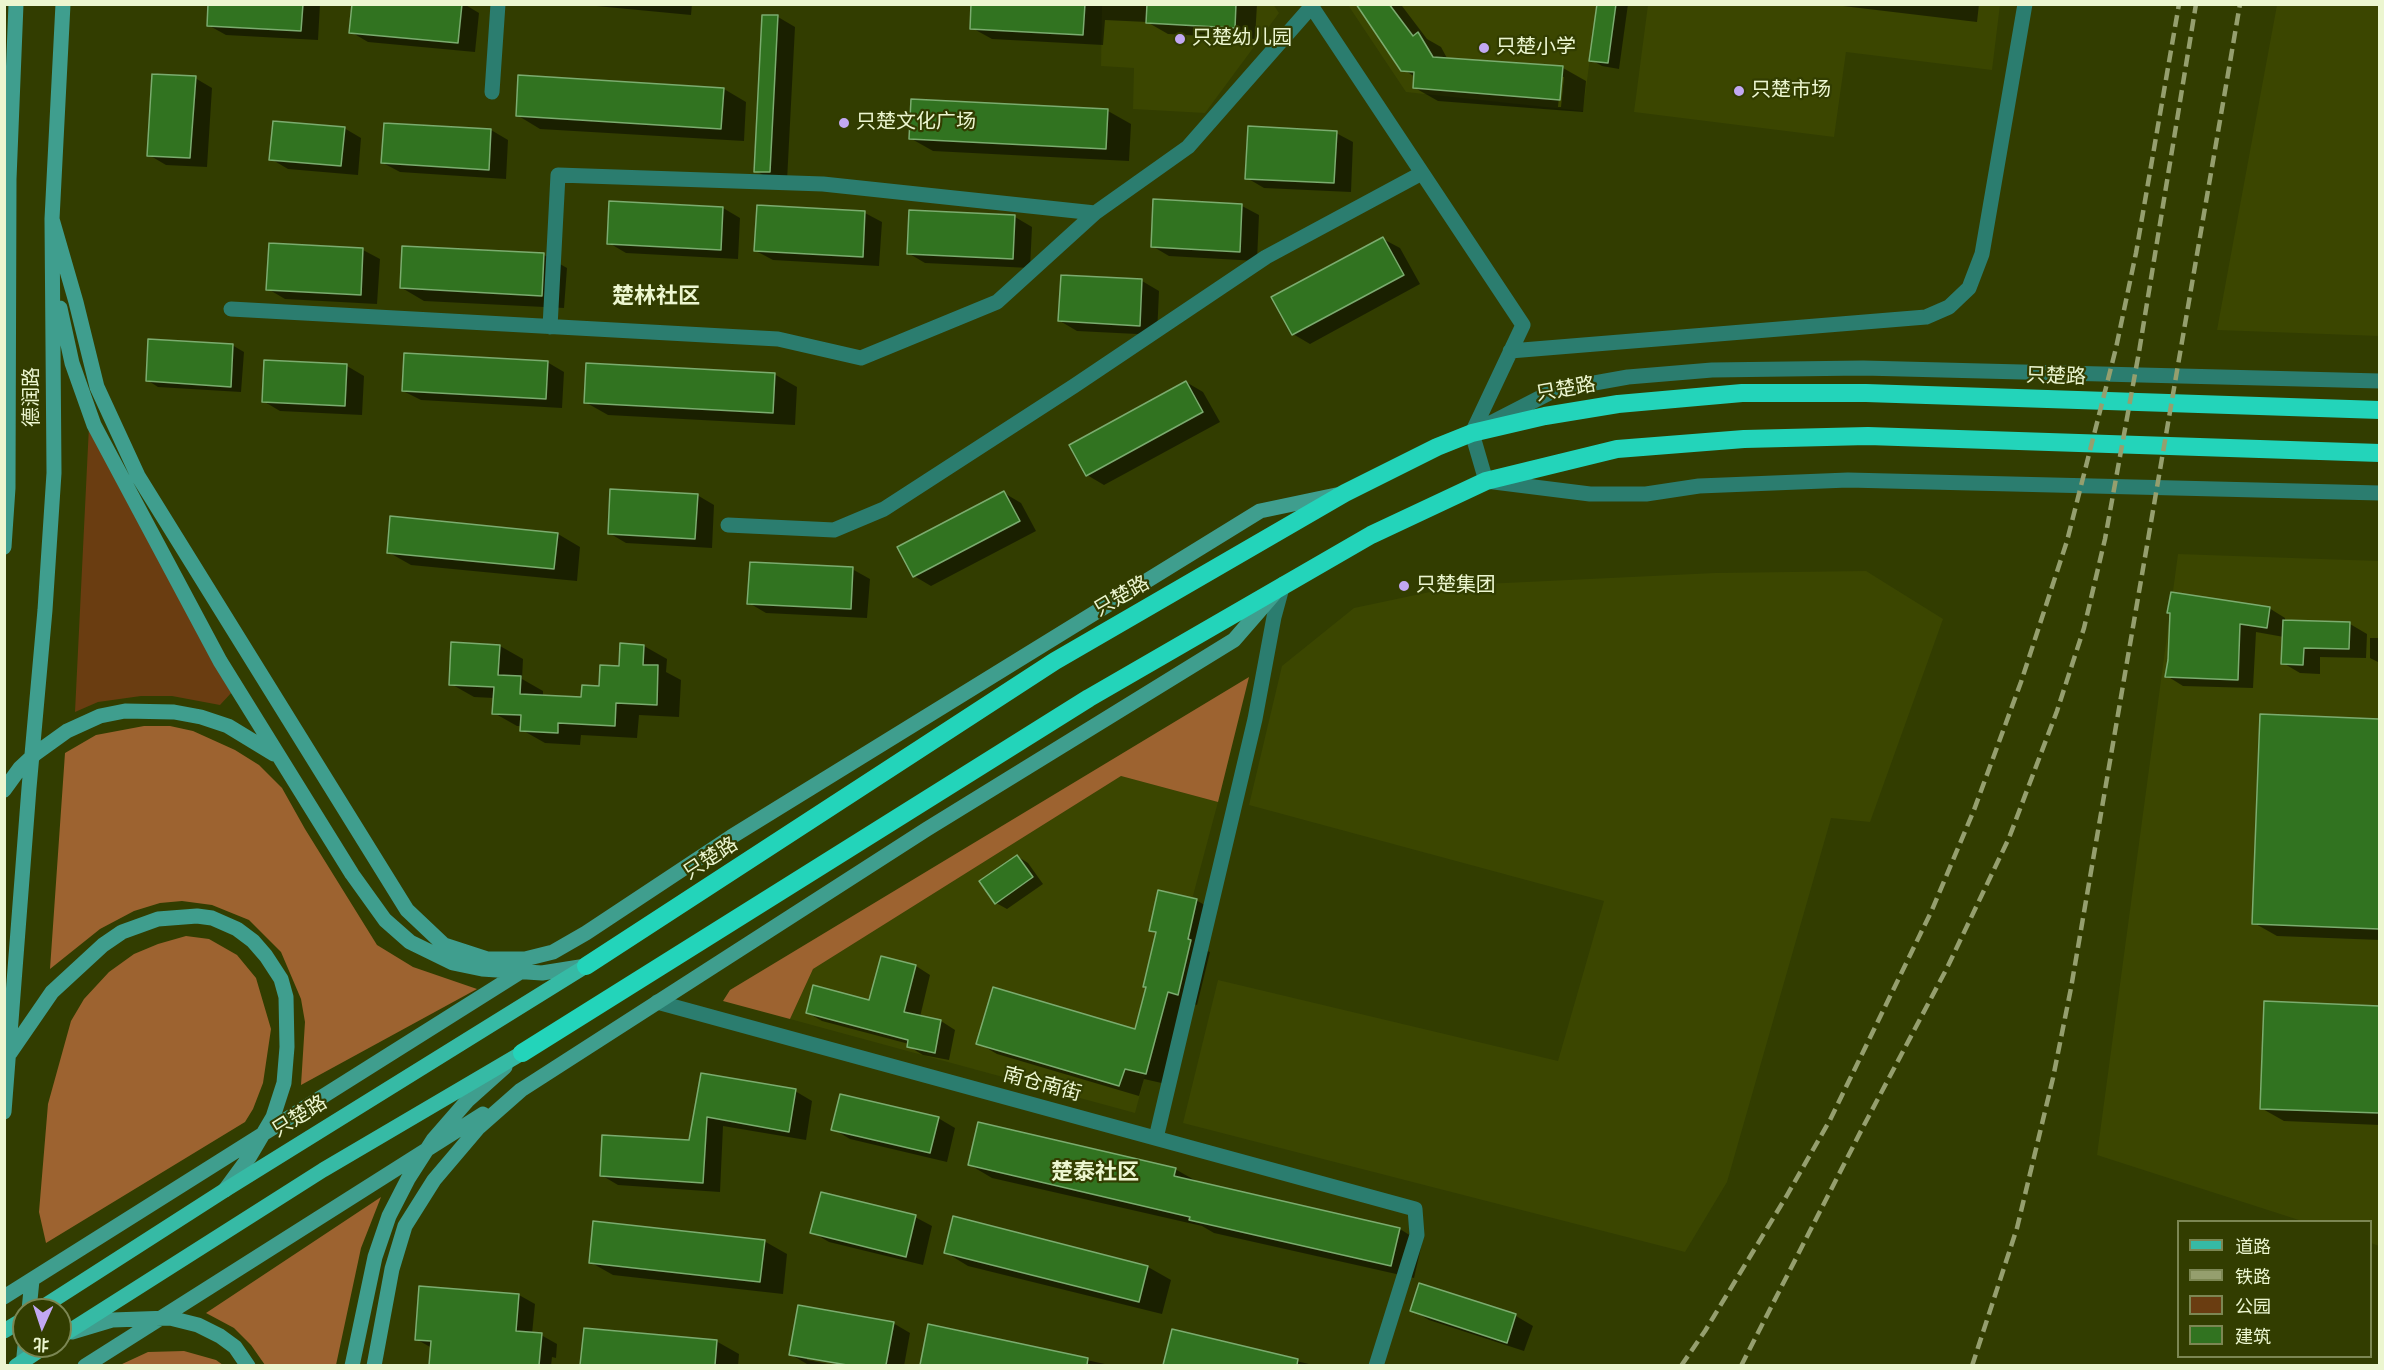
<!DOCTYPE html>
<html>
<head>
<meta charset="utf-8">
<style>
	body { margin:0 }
	#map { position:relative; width:2384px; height:1370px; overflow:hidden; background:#323d00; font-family:"DM Sans","Noto Sans SC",sans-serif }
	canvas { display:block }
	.frame { position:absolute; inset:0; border:6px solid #ecf6d0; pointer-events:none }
	.legend { position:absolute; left:2177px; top:1220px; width:195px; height:138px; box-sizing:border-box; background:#323d00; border:2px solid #7c8753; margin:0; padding:8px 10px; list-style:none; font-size:18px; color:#ecf6d0 }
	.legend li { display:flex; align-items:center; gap:12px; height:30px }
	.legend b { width:30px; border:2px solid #7c8753 }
	.north { position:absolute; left:12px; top:1298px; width:60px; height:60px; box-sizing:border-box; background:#323d00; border:2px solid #7c8753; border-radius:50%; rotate:183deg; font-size:16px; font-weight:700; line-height:24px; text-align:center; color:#ecf6d0 }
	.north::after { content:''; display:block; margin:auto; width:21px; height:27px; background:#c2a8f3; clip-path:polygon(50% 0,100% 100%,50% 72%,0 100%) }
</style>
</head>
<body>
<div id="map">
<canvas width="2384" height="1370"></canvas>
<div class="frame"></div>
<ul class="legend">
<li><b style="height:8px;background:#36baa5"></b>道路</li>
<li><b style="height:8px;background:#959f6e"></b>铁路</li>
<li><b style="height:16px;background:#6a3d11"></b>公园</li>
<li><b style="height:16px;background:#317320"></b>建筑</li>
</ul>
<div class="north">北</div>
</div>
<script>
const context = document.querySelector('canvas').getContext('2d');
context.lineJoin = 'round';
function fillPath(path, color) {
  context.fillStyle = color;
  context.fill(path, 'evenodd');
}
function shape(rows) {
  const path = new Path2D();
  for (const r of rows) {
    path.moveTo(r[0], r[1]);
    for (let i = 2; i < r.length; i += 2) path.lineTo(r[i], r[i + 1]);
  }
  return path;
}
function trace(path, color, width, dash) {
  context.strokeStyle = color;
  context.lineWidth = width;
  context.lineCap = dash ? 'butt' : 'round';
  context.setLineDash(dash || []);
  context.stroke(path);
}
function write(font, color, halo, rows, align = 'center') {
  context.font = font + ' "DM Sans","Noto Sans SC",sans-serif';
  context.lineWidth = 4.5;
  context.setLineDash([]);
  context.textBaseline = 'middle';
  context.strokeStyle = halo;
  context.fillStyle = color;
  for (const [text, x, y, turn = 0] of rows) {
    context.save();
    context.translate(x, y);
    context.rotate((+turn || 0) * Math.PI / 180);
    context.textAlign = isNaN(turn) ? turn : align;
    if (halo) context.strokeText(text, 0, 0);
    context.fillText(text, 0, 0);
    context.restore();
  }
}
fillPath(shape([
	[1273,4,1279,13,1205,113,1133,109,1134,68,1101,66,1102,5],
	[1348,5,1597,5,1583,111,1406,92],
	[1648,5,1648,4,2000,5,1992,70,1846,52,1834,137,1634,112],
	[2277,5,2379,5,2379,336,2217,330],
	[2178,554,2379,561,2379,1246,2371,1243,2370,1222,2302,1221,2097,1155],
	[1866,571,1943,619,1870,822,1831,818,1727,1182,1685,1252,1183,1123,1218,980,1558,1061,1604,901,1249,805,1282,666,1354,608,1463,585,1715,573],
	[1121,776,1218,802,1135,1113,790,1019,813,969]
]), '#3b4600');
fillPath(shape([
	[89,426,233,691,220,705,172,696,141,696,98,702,75,712]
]), '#6a3d11');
fillPath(shape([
	[1249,677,1218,802,1121,776,813,969,790,1019,723,1001,730,990],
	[144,726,170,726,193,731,235,750,259,765,282,788,305,829,377,945,413,967,477,989,301,1085,305,1022,301,999,281,952,249,920,212,905,182,901,160,903,134,911,100,929,50,969,65,753,96,735],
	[186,936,209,939,237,955,256,978,271,1029,263,1083,253,1109,245,1122,46,1243,39,1212,48,1104,71,1021,84,999,109,972,134,954,158,944],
	[381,1197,361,1248,336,1365,265,1365,251,1345,234,1328,206,1313],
	[184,1351,216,1360,223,1365,120,1365,148,1352]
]), '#9d6330');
fillPath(shape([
	[210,4,320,4,318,40,226,35,208,25],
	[353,4,464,4,479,13,475,52,368,42,351,32],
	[575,4,692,4,691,15],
	[973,4,1257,4,1255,39,1168,34,1147,22,1105,20,1103,45,992,39,972,28],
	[1364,4,1399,4,1402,6,1427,39,1441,47,1448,60,1563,68,1586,81,1583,112,1438,101,1415,88,1415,77,1403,69],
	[1561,77,1564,77,1561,107,1558,107],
	[1599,4,1628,4,1619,69,1602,66,1591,60],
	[1826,4,1979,4,1977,22],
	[778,17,795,27,787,181,773,181,756,171],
	[195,78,212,88,207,167,166,165,149,155],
	[724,89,746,102,744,141,540,129,517,115],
	[912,101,1108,111,1131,124,1129,161,933,151,910,138],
	[344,128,361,138,358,175,288,169,271,159],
	[491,130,508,140,506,179,400,172,383,163],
	[1336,133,1353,142,1351,192,1264,188,1247,178],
	[611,202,723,208,740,218,738,259,626,253,609,243],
	[1242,206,1259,215,1257,261,1169,256,1152,246],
	[911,211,1015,217,1032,227,1030,268,925,263,908,253],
	[865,213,882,222,879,266,773,260,756,251],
	[1383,239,1400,248,1420,284,1310,344,1293,334],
	[363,250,380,259,377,304,285,299,268,289],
	[544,255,567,268,564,308,424,301,402,288],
	[1062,277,1142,281,1159,291,1157,335,1077,331,1060,321],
	[232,345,244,352,241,392,158,387,147,380],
	[547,362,564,372,562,408,421,400,403,391],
	[347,366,364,376,362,415,280,411,263,401],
	[774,374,797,387,795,425,608,415,585,402],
	[1186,382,1203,392,1220,422,1104,485,1087,475,1071,445],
	[1004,493,1021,503,1036,531,931,586,914,576],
	[697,495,714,505,712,548,626,543,609,533],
	[558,534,580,547,577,581,411,565,388,552],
	[852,569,870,579,867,618,766,613,749,603],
	[2269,608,2285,618,2285,621,2350,624,2367,634,2366,658,2320,657,2320,674,2300,673,2283,663,2284,637,2256,632,2253,688,2183,686,2167,676,2170,660],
	[2370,638,2380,638,2380,663,2370,658],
	[621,645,644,646,667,659,666,672,681,680,679,717,639,715,637,738,581,735,580,745,545,743,522,730,522,726,517,726,494,713,494,698,474,697,451,684,500,646,523,659,522,679,543,691,543,696,583,698,600,687,620,668],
	[2262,716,2380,721,2380,940,2277,936,2254,923],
	[1017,856,1028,863,1043,884,1007,909,996,903],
	[1196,900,1215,911,1207,951,1210,952,1197,1005,1187,1002,1166,1084,1144,1079,1139,1096,997,1054,978,1043,1136,1031,1147,987,1157,933,1150,930],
	[882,958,916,966,930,975,920,1017,941,1021,955,1030,949,1060,923,1055,908,1046,909,1044,822,1021,808,1013,870,1002],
	[2266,1003,2380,1007,2380,1125,2284,1121,2261,1108],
	[702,1075,795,1091,812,1101,806,1140,723,1126,720,1192,618,1185,601,1175,690,1141],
	[938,1118,955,1128,947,1162,850,1139,833,1129],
	[970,1165,1175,1169,1198,1182,1400,1229,1422,1243,1414,1278,1214,1233,1202,1226,992,1178],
	[915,1217,932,1226,923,1265,829,1242,812,1232],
	[954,1218,1148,1267,1171,1280,1162,1314,968,1266,945,1252],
	[764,1241,787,1254,783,1294,613,1275,590,1262],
	[1420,1285,1516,1316,1533,1326,1524,1351,1429,1320,1412,1310],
	[420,1287,519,1295,535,1304,532,1334,541,1335,557,1344,556,1358,552,1357,551,1366,431,1366,432,1348,416,1339],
	[893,1323,910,1333,904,1366,856,1366,807,1357,807,1360,839,1366,815,1366,807,1364,790,1354],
	[930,1326,1114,1366,921,1366],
	[585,1330,716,1341,739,1354,738,1366,582,1366],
	[1173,1331,1317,1366,1174,1366,1166,1361]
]), '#0007');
const building = shape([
	[208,4,303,4,301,31,207,26,208,4],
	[352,4,462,4,458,43,349,33,352,4],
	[971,4,1085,4,1083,35,970,29,971,4],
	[1147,4,1236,4,1235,28,1146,23,1147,4],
	[1356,4,1389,4,1413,36,1418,32,1433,57,1563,66,1560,100,1413,88,1414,72,1401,71,1356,4],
	[1597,4,1616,4,1608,63,1589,61,1597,4],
	[762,15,778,15,770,172,754,172,762,15],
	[152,74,196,76,190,158,147,156,152,74],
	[518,75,724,88,721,129,516,116,518,75],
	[911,99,1108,109,1106,149,909,139,911,99],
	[273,121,345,127,341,166,269,160,273,121],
	[384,123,491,129,489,170,381,163,384,123],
	[1248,126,1337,131,1334,183,1245,179,1248,126],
	[1153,199,1242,204,1240,252,1151,247,1153,199],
	[609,201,723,207,721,250,607,244,609,201],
	[757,205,865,211,863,257,754,251,757,205],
	[909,210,1015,215,1013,259,907,254,909,210],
	[1383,237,1404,275,1292,335,1271,297,1383,237],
	[269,243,363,248,361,295,266,290,269,243],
	[402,246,544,253,542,296,400,288,402,246],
	[1061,275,1142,279,1140,326,1058,321,1061,275],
	[148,339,233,344,231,387,146,381,148,339],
	[404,353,548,361,546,399,402,391,404,353],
	[264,360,347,364,345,406,262,402,264,360],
	[586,363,775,373,773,413,584,403,586,363],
	[1186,381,1203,412,1086,476,1069,445,1186,381],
	[610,489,698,494,695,539,608,534,610,489],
	[1004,491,1020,521,913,577,897,547,1004,491],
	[390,516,558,533,554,569,387,553,390,516],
	[750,562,853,567,851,609,747,604,750,562],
	[2171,592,2270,607,2267,628,2240,624,2238,680,2165,677,2168,660,2170,613,2167,613,2171,592],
	[2283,620,2350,622,2349,649,2304,648,2303,665,2281,664,2283,620],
	[451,642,500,645,498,675,521,676,520,694,581,697,582,685,599,686,600,665,619,666,620,643,644,645,643,665,658,665,657,705,616,703,615,726,558,723,558,733,520,731,521,715,492,714,494,687,449,685,451,642],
	[2260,714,2379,719,2379,929,2252,924,2260,714],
	[1017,855,1033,877,995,904,979,881,1017,855],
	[1158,890,1197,899,1188,939,1191,940,1178,995,1168,992,1146,1074,1125,1069,1119,1086,976,1044,993,987,1135,1029,1146,987,1143,987,1156,932,1149,931,1158,890],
	[881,956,916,965,904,1012,941,1020,935,1053,907,1047,908,1040,806,1013,813,985,869,1000,881,956],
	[2264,1001,2379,1006,2379,1113,2260,1109,2264,1001],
	[701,1073,796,1089,789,1132,707,1117,703,1183,600,1176,602,1135,689,1140,701,1073],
	[840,1094,939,1117,930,1153,831,1130,840,1094],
	[978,1122,1176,1168,1174,1176,1400,1228,1391,1266,1189,1220,1190,1217,968,1165,978,1122],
	[821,1192,916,1215,906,1257,810,1233,821,1192],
	[953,1216,1148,1266,1139,1302,944,1253,953,1216],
	[593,1221,765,1240,760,1282,589,1263,593,1221],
	[1419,1283,1516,1314,1507,1343,1410,1311,1419,1283],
	[419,1286,519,1294,516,1331,542,1333,539,1365,429,1365,431,1341,415,1340,419,1286],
	[798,1305,894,1322,886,1365,847,1365,789,1355,798,1305],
	[928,1324,1088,1358,1087,1365,920,1365,928,1324],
	[584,1328,717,1340,715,1365,580,1365,584,1328],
	[1172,1329,1298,1359,1297,1365,1163,1365,1172,1329]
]);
fillPath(building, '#317320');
trace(building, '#7bac6f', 1.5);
trace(shape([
	[1310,4,1523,325,1472,433,1486,481,1590,494,1646,494,1699,486,1848,480,2380,493],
	[492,92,498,4],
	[231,309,778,339,861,358,997,302,1095,213,1188,147,1311,7],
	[550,327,558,175,823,184,1095,213],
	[1510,351,1926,317,1949,307,1969,288,1982,254,2025,4],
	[1487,425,1555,390,1628,377,1712,370,1863,368,2380,381],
	[728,525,834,530,884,509,1074,386,1266,257,1422,173],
	[657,1002,1415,1209,1417,1235,1376,1366],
	[1156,1138,1255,719,1274,617,1283,584]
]), '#2b7d6f', 15);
trace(shape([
	[52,219,76,302,97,387,138,476,407,910,444,945,487,959,525,959,553,952,586,933,731,837,1260,511,1336,495],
	[60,308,72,363,94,425,220,661,352,874,385,920,410,942,453,963,482,969,542,973,586,966],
	[4,547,8,488,9,179,16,4],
	[4,790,20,768,35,754,67,731,100,716,125,711,174,712,201,717,228,726,274,754],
	[10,1053,52,992,103,945,122,932,158,919,197,916,212,918,237,929,253,941,266,956,281,979,286,997,287,1047,284,1083,273,1117,250,1156,225,1190],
	[4,1112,29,788,45,610,54,473,52,219,63,4],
	[4,1297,522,971],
	[29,1310,32,1280],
	[72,1332,112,1320,170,1318,198,1325,220,1336,235,1347,248,1366],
	[23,1366,25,1346],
	[85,1366,483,1114],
	[352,1366,375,1257,389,1216,408,1179,433,1140,467,1101,505,1067],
	[374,1366,392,1269,405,1226,434,1180,479,1127,521,1090,927,829,1234,640,1274,594]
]), '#3f9e8e', 15);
trace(shape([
	[38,1310,225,1190,586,966],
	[4,1331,24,1319],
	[60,1337,323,1170,522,1053],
	[16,1366,46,1346]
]), '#36baa5', 15);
trace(shape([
	[586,966,1055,661,1345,493,1437,447,1472,433,1545,416,1618,404,1742,393,1866,393,2380,410],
	[522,1053,1089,698,1371,535,1486,481,1617,449,1744,439,1868,436,2380,453]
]), '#23d4ba', 18);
trace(shape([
	[1681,1366,1705,1331,1786,1197,1830,1120,1932,910,1974,810,2021,682,2067,541,2116,348,2136,253,2179,4],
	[1741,1366,1862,1129,1947,968,2009,838,2057,711,2084,628,2105,539,2139,352,2196,4],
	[1972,1366,2017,1228,2053,1078,2071,988,2240,4]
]), '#959f6e', 4.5, [12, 6]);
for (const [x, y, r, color] of [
	[1180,39,6,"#c2a8f3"],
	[1484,48,6,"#c2a8f3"],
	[1739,91,6,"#c2a8f3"],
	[844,123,6,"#c2a8f3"],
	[1404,586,6,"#c2a8f3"]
]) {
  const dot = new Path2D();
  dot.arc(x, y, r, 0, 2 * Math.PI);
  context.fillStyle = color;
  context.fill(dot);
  trace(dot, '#323d00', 2);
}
write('20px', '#ecf6d0', '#323d00', [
	["只楚幼儿园",1192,39],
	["只楚小学",1496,48],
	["只楚市场",1751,91],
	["只楚文化广场",856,123],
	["只楚集团",1416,586]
], 'left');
write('20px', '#ecf6d0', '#323d00', [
	["只楚路",2056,377,2],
	["只楚路",1566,390,-10],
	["德润路",33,397,-90],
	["只楚路",1122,597,-30],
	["只楚路",711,859,-33],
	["南仓南街",1042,1085,15],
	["只楚路",300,1117,-32]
]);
write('bold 22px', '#ecf6d0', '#323d00', [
	["楚林社区",656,297],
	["楚泰社区",1095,1173]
]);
</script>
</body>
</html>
